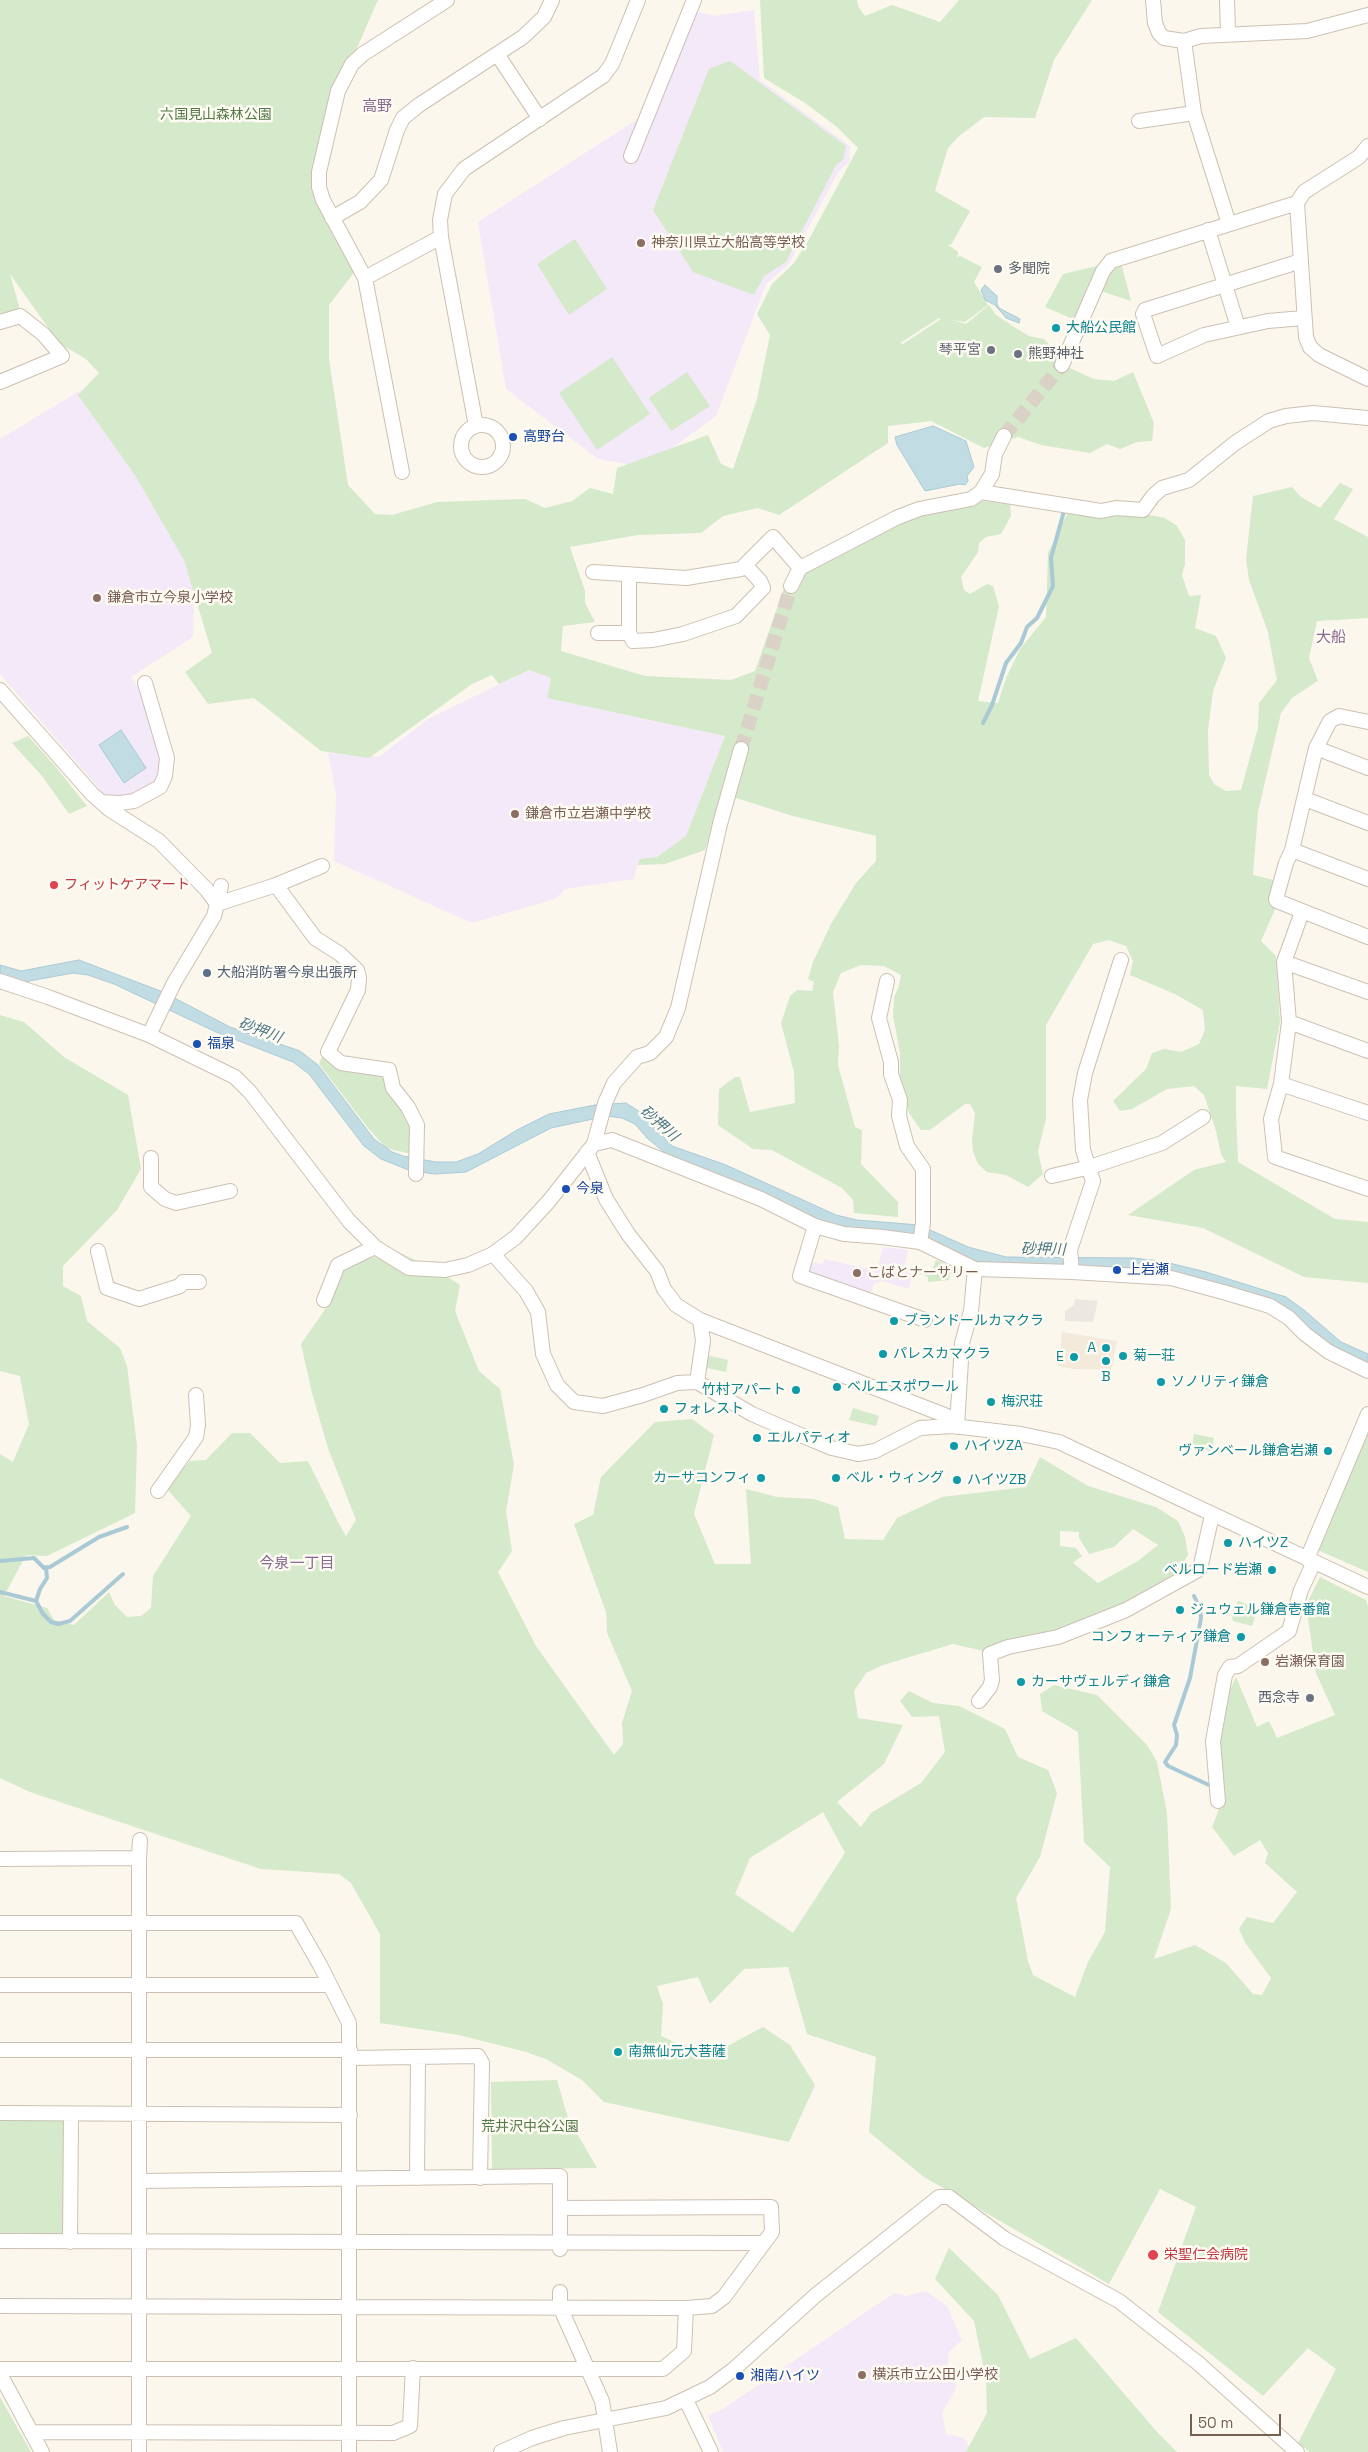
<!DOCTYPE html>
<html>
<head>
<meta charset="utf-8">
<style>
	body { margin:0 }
	#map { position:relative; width:1368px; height:2452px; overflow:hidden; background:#fbf7ed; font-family:"Space Grotesk",sans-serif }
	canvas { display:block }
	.scale { position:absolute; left:1190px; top:2414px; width:91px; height:22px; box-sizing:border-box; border:2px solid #766151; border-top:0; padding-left:6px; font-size:15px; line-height:18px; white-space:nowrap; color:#766151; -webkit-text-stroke:4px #fefbf3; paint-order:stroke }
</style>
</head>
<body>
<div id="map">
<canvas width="1368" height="2452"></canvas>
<div class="scale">50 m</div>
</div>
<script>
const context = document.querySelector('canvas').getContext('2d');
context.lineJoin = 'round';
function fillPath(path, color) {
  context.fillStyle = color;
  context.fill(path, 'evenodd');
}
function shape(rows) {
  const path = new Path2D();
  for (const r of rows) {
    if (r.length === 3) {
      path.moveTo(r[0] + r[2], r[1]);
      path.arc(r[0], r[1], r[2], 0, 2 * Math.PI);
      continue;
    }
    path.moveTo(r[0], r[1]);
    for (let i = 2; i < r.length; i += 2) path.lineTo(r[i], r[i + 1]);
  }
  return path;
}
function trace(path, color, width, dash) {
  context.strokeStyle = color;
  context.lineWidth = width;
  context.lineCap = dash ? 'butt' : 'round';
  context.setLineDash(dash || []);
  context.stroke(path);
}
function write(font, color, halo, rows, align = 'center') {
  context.font = font + ' "Space Grotesk","Noto Sans JP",sans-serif';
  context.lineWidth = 5;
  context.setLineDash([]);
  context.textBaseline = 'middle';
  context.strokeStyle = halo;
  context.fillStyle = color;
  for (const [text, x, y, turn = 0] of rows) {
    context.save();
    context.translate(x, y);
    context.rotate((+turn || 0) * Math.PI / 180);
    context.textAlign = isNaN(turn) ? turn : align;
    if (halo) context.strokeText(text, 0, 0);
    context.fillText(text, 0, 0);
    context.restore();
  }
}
fillPath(shape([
	[1062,1332,1117,1341,1111,1370,1073,1369,1058,1366]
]), '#f3eadc');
fillPath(shape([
	[1075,1299,1098,1301,1093,1322,1065,1321,1065,1311,1074,1305]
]), '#ece7e1');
fillPath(shape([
	[688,9,714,16,754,10,760,80,850,146,849,162,838,172,789,264,766,284,716,416,661,456,633,465,598,459,506,389,478,222,641,117],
	[81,390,195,558,193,637,131,677,140,691,160,761,157,779,149,788,138,794,113,798,104,794,0,674,0,439],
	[528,670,551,678,547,698,725,736,686,836,657,857,639,859,634,879,565,889,555,899,472,923,334,861,336,793,328,753,379,757,428,719],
	[883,1247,908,1250,904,1271,912,1274,909,1289,882,1281,874,1284,869,1297,804,1276,809,1262,822,1264,825,1259,877,1271],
	[926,2291,947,2306,962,2340,949,2352,947,2369,957,2386,942,2413,946,2434,964,2438,971,2450,968,2452,723,2452,708,2415,723,2409,894,2293,906,2296]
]), '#f4e9f8');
fillPath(shape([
	[0,0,378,0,338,91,319,187,359,266,329,305,329,359,348,485,375,514,392,515,437,502,525,499,545,508,572,501,590,488,613,494,617,468,708,435,721,464,733,469,757,399,770,335,757,314,772,284,794,263,808,241,858,148,837,127,805,103,764,78,760,0,857,0,858,6,865,16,892,5,940,22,959,0,1092,0,1054,60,1035,118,984,117,958,137,948,148,935,191,970,211,951,245,947,244,958,252,957,258,960,256,982,267,974,282,988,305,965,322,952,320,966,324,989,305,996,315,1019,330,1029,336,1044,339,1060,356,1066,366,1074,370,1094,379,1114,381,1133,372,1154,423,1152,441,1137,442,1120,449,1107,444,1090,453,1041,445,1018,437,984,448,931,421,888,426,888,443,779,515,758,508,723,516,701,533,638,535,570,547,585,591,585,603,595,622,563,626,561,651,645,676,731,680,755,671,789,574,800,571,901,521,937,510,967,508,982,501,1010,503,1011,516,1001,534,986,537,979,543,978,552,961,577,964,590,970,594,987,584,993,586,999,606,978,701,998,703,1006,678,1020,649,1046,617,1048,553,1070,508,1121,510,1165,518,1177,526,1185,540,1185,564,1182,575,1189,596,1201,595,1195,628,1216,636,1226,658,1213,691,1208,730,1209,775,1214,784,1226,791,1241,790,1258,728,1259,703,1277,680,1268,632,1249,580,1246,559,1253,496,1292,487,1301,497,1320,508,1340,483,1353,489,1334,519,1368,537,1368,618,1317,621,1309,658,1318,681,1292,698,1281,713,1258,812,1253,875,1274,880,1270,896,1277,905,1261,941,1276,956,1280,1022,1267,1089,1236,1086,1236,1112,1238,1162,1335,1219,1368,1222,1368,1283,1304,1277,1203,1228,1128,1215,1194,1170,1226,1162,1221,1154,1216,1131,1204,1095,1194,1086,1167,1089,1132,1109,1120,1111,1113,1101,1146,1069,1152,1053,1164,1049,1181,1052,1199,1044,1205,1030,1203,1010,1175,994,1130,975,1133,961,1126,946,1109,940,1093,944,1046,1025,1046,1119,1038,1151,1043,1174,1028,1187,1006,1175,987,1172,978,1164,973,1151,972,1140,975,1113,970,1104,965,1104,930,1130,921,1130,909,1113,900,1082,900,1053,893,1016,894,997,899,986,901,975,884,966,861,965,841,973,833,992,839,1046,838,1065,855,1127,862,1130,861,1164,898,1202,898,1217,854,1213,853,1200,842,1188,772,1150,753,1149,718,1125,719,1089,735,1077,740,1077,750,1112,795,1103,794,1072,781,1023,790,996,797,990,812,991,814,982,808,979,813,962,831,924,856,883,876,861,876,836,793,816,733,797,733,754,705,850,665,864,638,865,639,859,657,857,686,836,725,736,547,698,551,678,529,670,499,684,492,675,472,684,369,758,321,751,254,698,208,704,185,672,212,653,184,560,135,475,78,395,99,373,86,359,59,343,10,274,20,310,0,317],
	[939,318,941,319,903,344,900,343],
	[730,61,846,146,843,160,836,165,786,262,764,276,754,295,693,272,653,210,709,69],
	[575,239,607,289,569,315,537,264],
	[1121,263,1131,301,1101,291,1112,266],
	[1097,266,1075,320,1045,307,1063,274],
	[612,357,650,414,597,450,559,393],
	[687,372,710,406,671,431,649,398],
	[28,736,55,766,87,806,69,814,42,776,12,743],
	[0,1015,24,1022,64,1057,128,1095,141,1169,117,1210,63,1266,63,1286,81,1296,87,1321,120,1348,127,1366,137,1445,135,1513,47,1556,26,1555,4,1596,47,1608,54,1620,74,1625,109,1592,115,1605,127,1617,141,1616,151,1608,153,1576,191,1516,166,1488,190,1461,206,1460,232,1433,250,1433,280,1463,308,1461,338,1522,346,1536,356,1520,328,1448,312,1393,301,1344,324,1311,346,1265,396,1251,440,1272,460,1285,455,1311,479,1371,500,1389,514,1465,506,1511,512,1551,498,1572,536,1646,614,1755,623,1744,622,1723,632,1691,607,1633,606,1612,574,1524,593,1515,601,1477,655,1422,692,1419,714,1435,694,1514,715,1564,751,1564,746,1489,777,1497,814,1499,838,1507,845,1539,883,1540,897,1518,942,1497,1026,1487,1040,1457,1088,1486,1156,1507,1178,1521,1185,1537,1188,1555,1173,1578,1085,1623,984,1651,953,1644,883,1665,866,1673,854,1691,858,1718,903,1725,884,1764,837,1802,861,1827,871,1813,921,1783,945,1752,939,1716,912,1717,900,1701,909,1691,933,1703,959,1706,1005,1729,1018,1757,1048,1770,1057,1793,1040,1857,1016,1898,1028,1961,1033,1975,1075,1997,1088,1962,1105,1932,1110,1867,1084,1842,1078,1732,1042,1711,1040,1694,1054,1685,1097,1695,1147,1745,1157,1762,1167,1813,1171,1909,1154,1959,1195,1945,1226,1963,1253,1994,1262,1995,1271,1978,1246,1944,1239,1929,1247,1917,1273,1923,1297,1892,1265,1863,1268,1853,1260,1840,1234,1856,1212,1827,1223,1799,1219,1739,1229,1692,1236,1677,1257,1727,1269,1721,1277,1738,1335,1715,1316,1673,1306,1605,1320,1577,1366,1600,1368,1606,1368,2452,1310,2452,1298,2443,1336,2369,1308,2348,1263,2396,1158,2312,1196,2207,1160,2189,1109,2284,924,2177,869,2132,876,2057,807,2034,788,1967,744,1969,710,2004,698,1977,657,1986,663,2004,661,2036,707,2057,763,2027,790,2045,815,2085,789,2142,604,2102,582,2080,546,2059,526,2052,459,2035,380,2023,380,1934,351,1883,339,1874,261,1869,30,1792,0,1778,0,1454,13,1462,29,1424,20,1376,0,1371],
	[1133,1529,1158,1545,1138,1561,1098,1583,1073,1563,1082,1556,1076,1548,1060,1546,1060,1531,1079,1532,1079,1538,1089,1554,1114,1547],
	[823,1812,845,1853,793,1933,735,1894,750,1858],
	[323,1054,383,1076,412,1125,411,1154,386,1148,368,1128,319,1064],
	[936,1260,957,1270,950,1274,949,1280,928,1282,928,1277,917,1272,918,1269,932,1270],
	[706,1355,728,1360,726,1372,703,1367],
	[853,1408,879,1416,876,1426,849,1420],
	[1368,1429,1368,1572,1315,1549],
	[1194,1434,1214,1438,1213,1446,1225,1449,1224,1454,1192,1447],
	[1238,1601,1258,1608,1252,1626,1233,1621,1231,1614],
	[557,2080,568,2118,597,2168,492,2169,491,2082],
	[0,2119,66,2120,67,2235,0,2234],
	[949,2248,998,2295,1030,2359,1076,2338,1158,2433,1177,2452,966,2452,987,2413,986,2379,974,2321,935,2279],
	[0,2397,31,2452,0,2452]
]), '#d5e9cb');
const water = shape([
	[985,285,997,296,997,304,999,308,1020,319,1019,323,1006,318,995,305,985,300,981,290,985,285],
	[933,426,966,441,974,467,967,476,968,481,965,485,960,484,925,491,897,445,895,437,933,426],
	[121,730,146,768,124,783,99,745,121,730],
	[79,960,163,992,230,1027,300,1051,318,1065,374,1139,392,1152,403,1156,436,1162,456,1162,478,1154,517,1130,549,1114,595,1105,626,1103,640,1112,672,1146,726,1165,836,1215,857,1220,919,1225,968,1247,1006,1257,1133,1258,1161,1261,1206,1272,1286,1297,1304,1310,1341,1342,1368,1354,1368,1365,1335,1351,1298,1318,1156,1271,1127,1268,993,1266,833,1226,669,1156,647,1138,635,1124,622,1118,607,1116,551,1128,466,1172,435,1174,411,1171,381,1159,364,1146,309,1074,293,1062,216,1032,114,984,88,975,73,973,24,982,0,975,0,965,21,971,79,960]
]);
fillPath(water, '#c2dce4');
trace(water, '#a9cad5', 1);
trace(shape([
	[983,723,992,705,1006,663,1021,643,1027,627,1037,618,1053,586,1051,558,1064,511],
	[0,1561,34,1558,44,1568,50,1567,99,1537,127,1527],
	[46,1567,47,1578,40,1589,36,1601,43,1614,51,1622,58,1624,70,1621,123,1574],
	[0,1592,36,1601],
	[1194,1596,1200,1609,1201,1618,1190,1678,1174,1725,1177,1735,1176,1745,1165,1762,1168,1766,1211,1786,1211,1788]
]), '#a9cad5', 4);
trace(shape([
	[1004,436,1062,365],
	[741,749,791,586]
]), '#dad2c6', 14, [14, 7]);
const minor = shape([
	[1153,0,1155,23,1159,33,1164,38,1184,41,1201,36,1307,31,1368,15],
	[1227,0,1228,34],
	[1184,41,1194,113,1229,224],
	[497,54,540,119],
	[1139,121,1194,113],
	[1368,146,1359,157,1304,192,1297,203,1306,337,1310,347,1319,355,1368,379],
	[631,156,694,0],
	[332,218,360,202,381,180,397,130,403,118,419,105,523,37,544,17,552,0],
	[1208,230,1238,327],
	[1301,261,1145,310,1143,314,1157,356,1204,335,1268,321,1303,318],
	[365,278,441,237],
	[0,322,20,316,43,334,62,356,0,382],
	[1062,365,1103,271,1111,261,1297,203],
	[482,446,21],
	[476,426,441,237,440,220,445,194,464,169,603,76,612,64,638,0],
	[402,472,365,278,323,200,319,187,319,172,338,91,352,64,363,54,447,0],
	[981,492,1101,511,1116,508,1143,510,1153,496,1162,488,1189,480,1235,443,1269,421,1286,416,1313,413,1368,418],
	[593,572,686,578,741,569,773,537,800,568],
	[629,574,629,633,633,641,653,640,683,634,736,616,763,588,760,581,745,565],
	[791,586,800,568,896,518,919,509,971,499,981,492,992,474,995,454,1004,436],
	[598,633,629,633],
	[0,690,92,794,109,809,159,841,207,890,217,904,214,916,174,983,149,1035],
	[1368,722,1339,716,1330,721,1316,748,1292,850,1286,863,1276,899,1277,901,1368,937],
	[1316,748,1368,768],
	[1305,799,1368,823],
	[101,802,120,803,134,801,160,787,165,776,167,758,145,683],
	[1292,850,1368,879],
	[276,885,315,938,340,954,357,970,359,978,358,990,328,1052,341,1063,389,1070,393,1088,408,1107,417,1125,416,1174],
	[217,904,276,885,322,866],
	[217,904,221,886],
	[1302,912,1284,962,1289,1022,1281,1084,1271,1119,1275,1157,1368,1189],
	[1284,962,1368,992],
	[0,981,48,997,149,1035,235,1077,250,1092,349,1221,375,1247,409,1268,445,1270,468,1265,493,1254,516,1237,549,1201,594,1144,605,1103,614,1083,637,1057,650,1053,666,1037,678,1008,720,824,741,749],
	[887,981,879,1018,891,1062,891,1074,900,1100,899,1116,907,1146,923,1169,923,1223,920,1242],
	[1289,1022,1368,1051],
	[1281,1084,1368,1113],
	[594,1144,612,1140,761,1199,815,1226,844,1234,882,1237,920,1242,975,1269,1072,1272,1171,1278,1223,1292,1270,1306,1289,1318,1305,1334,1329,1352,1368,1371],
	[587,1152,606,1199,628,1234,657,1271,664,1289,676,1305,700,1320,947,1416,953,1426],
	[151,1158,151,1187,165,1199,176,1203,230,1191],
	[1052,1176,1090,1167,1162,1143,1203,1117],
	[815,1226,800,1276,925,1320],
	[98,1251,107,1288,139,1299,180,1286,183,1282,199,1282],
	[493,1254,526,1291,538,1312,543,1354,557,1385,574,1402,603,1406,643,1395,677,1383,697,1382,752,1414,791,1431,832,1448,858,1454,875,1451,920,1428,953,1426,1021,1434,1059,1442,1368,1587],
	[1072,1272,1070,1250,1093,1181,1083,1150,1080,1100,1085,1073,1121,960],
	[324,1300,338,1265,375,1247],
	[697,1382,703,1341,700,1320],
	[957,1427,962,1343,971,1311,975,1269],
	[158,1491,196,1437,198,1425,196,1395],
	[1307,1559,1368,1414],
	[979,1701,990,1687,992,1680,990,1654,1008,1647,1058,1637,1126,1610,1200,1569,1212,1515],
	[1218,1801,1213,1741,1225,1675,1230,1667,1238,1666,1289,1631,1301,1590,1314,1562],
	[139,1858,140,1840],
	[0,1859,139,1858,139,2452],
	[0,1923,296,1923,320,1965,349,2023,349,2452],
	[0,1985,330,1985],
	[0,2050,350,2050],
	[350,2058,478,2056,482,2063,480,2178],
	[0,2113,350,2115],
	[417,2178,418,2058],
	[139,2181,560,2176,560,2249],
	[0,2241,764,2243],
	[70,2242,71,2114],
	[560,2292,560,2307,602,2401,610,2452],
	[0,2306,686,2308,712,2306,724,2297,772,2232,771,2207,560,2208],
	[0,2369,663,2369,684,2351,686,2308],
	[0,2374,42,2452],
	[686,2400,711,2452],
	[31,2432,393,2433,410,2426,413,2368],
	[501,2452,532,2438,564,2428,666,2408,710,2387,734,2369,816,2295,939,2197,949,2197,1005,2239,1119,2301,1198,2363,1297,2452]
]);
trace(minor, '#cdc0b3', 16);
trace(minor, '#fff', 14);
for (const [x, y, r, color] of [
	[641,243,5,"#8d6e63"],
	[998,269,5,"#6b7280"],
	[1056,328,5,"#0f9aa8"],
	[991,350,5,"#6b7280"],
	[1018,354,5,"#6b7280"],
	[513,437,5,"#1a4fb4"],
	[97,598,5,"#8d6e63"],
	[515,814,5,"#8d6e63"],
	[54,885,5,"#e0444e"],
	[207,973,5,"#5c6f8a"],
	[197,1044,5,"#1a4fb4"],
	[566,1189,5,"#1a4fb4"],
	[1117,1270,5,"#1a4fb4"],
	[857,1273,5,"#8d6e63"],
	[894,1321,5,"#0f9aa8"],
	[1106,1348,5,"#0f9aa8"],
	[883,1354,5,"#0f9aa8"],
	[1123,1356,5,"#0f9aa8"],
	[1074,1357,5,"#0f9aa8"],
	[1106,1361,5,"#0f9aa8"],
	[1161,1382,5,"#0f9aa8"],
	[837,1387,5,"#0f9aa8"],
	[796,1390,5,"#0f9aa8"],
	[991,1402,5,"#0f9aa8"],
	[664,1409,5,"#0f9aa8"],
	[757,1438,5,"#0f9aa8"],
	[954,1446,5,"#0f9aa8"],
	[1328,1451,5,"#0f9aa8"],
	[761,1478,5,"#0f9aa8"],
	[836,1478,5,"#0f9aa8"],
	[957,1480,5,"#0f9aa8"],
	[1228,1543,5,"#0f9aa8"],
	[1272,1570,5,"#0f9aa8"],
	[1180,1610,5,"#0f9aa8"],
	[1241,1637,5,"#0f9aa8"],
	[1265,1662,5,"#8d6e63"],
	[1021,1682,5,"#0f9aa8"],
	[1310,1698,5,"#6b7280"],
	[618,2052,5,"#0f9aa8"],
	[1153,2255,6,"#e0444e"],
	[862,2375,5,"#8d6e63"],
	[740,2376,5,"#1a4fb4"]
]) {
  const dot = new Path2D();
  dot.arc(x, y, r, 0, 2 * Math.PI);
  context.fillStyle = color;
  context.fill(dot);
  trace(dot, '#fefbf3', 2);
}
write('14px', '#547a49', '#fefbf3', [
	["六国見山森林公園",216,115],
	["荒井沢中谷公園",530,2127]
]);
write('14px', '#785e54', '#fefbf3', [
	["神奈川県立大船高等学校",651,243],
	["鎌倉市立今泉小学校",107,598],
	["鎌倉市立岩瀬中学校",525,814],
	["こばとナーサリー",867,1273],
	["岩瀬保育園",1275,1662],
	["横浜市立公田小学校",872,2375]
], 'left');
write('14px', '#5b616d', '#fefbf3', [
	["多聞院",1008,269],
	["琴平宮",981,350,"right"],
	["熊野神社",1028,354],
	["西念寺",1300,1698,"right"]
], 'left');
write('14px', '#0d838f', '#fefbf3', [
	["大船公民館",1066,328],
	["ブランドールカマクラ",904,1321],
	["A",1096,1348,"right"],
	["パレスカマクラ",893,1354],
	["菊一荘",1133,1356],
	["E",1064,1357,"right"],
	["B",1106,1377,"center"],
	["ソノリティ鎌倉",1171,1382],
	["ベルエスポワール",847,1387],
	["竹村アパート",786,1390,"right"],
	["梅沢荘",1001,1402],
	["フォレスト",674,1409],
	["エルパティオ",767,1438],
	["ハイツZA",964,1446],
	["ヴァンベール鎌倉岩瀬",1318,1451,"right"],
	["カーサコンフィ",751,1478,"right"],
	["ベル・ウィング",846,1478],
	["ハイツZB",967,1480],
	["ハイツZ",1238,1543],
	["ベルロード岩瀬",1262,1570,"right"],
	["ジュウェル鎌倉壱番館",1190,1610],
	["コンフォーティア鎌倉",1231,1637,"right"],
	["カーサヴェルディ鎌倉",1031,1682],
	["南無仙元大菩薩",628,2052]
], 'left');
write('14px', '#164399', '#fefbf3', [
	["高野台",523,437],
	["福泉",207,1044],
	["今泉",576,1189],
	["上岩瀬",1127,1270],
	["湘南ハイツ",750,2376]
], 'left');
write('14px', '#be3a42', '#fefbf3', [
	["フィットケアマート",64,885],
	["栄聖仁会病院",1164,2255]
], 'left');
write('14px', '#4e5e75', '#fefbf3', [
	["大船消防署今泉出張所",217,973]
], 'left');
write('15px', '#876990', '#fefbf3', [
	["高野",377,107],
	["大船",1331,638],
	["今泉一丁目",297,1564]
]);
write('italic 15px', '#4c7886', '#fefbf3', [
	["砂押川",260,1031,20],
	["砂押川",659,1124,41],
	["砂押川",1043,1250,1]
]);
</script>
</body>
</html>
